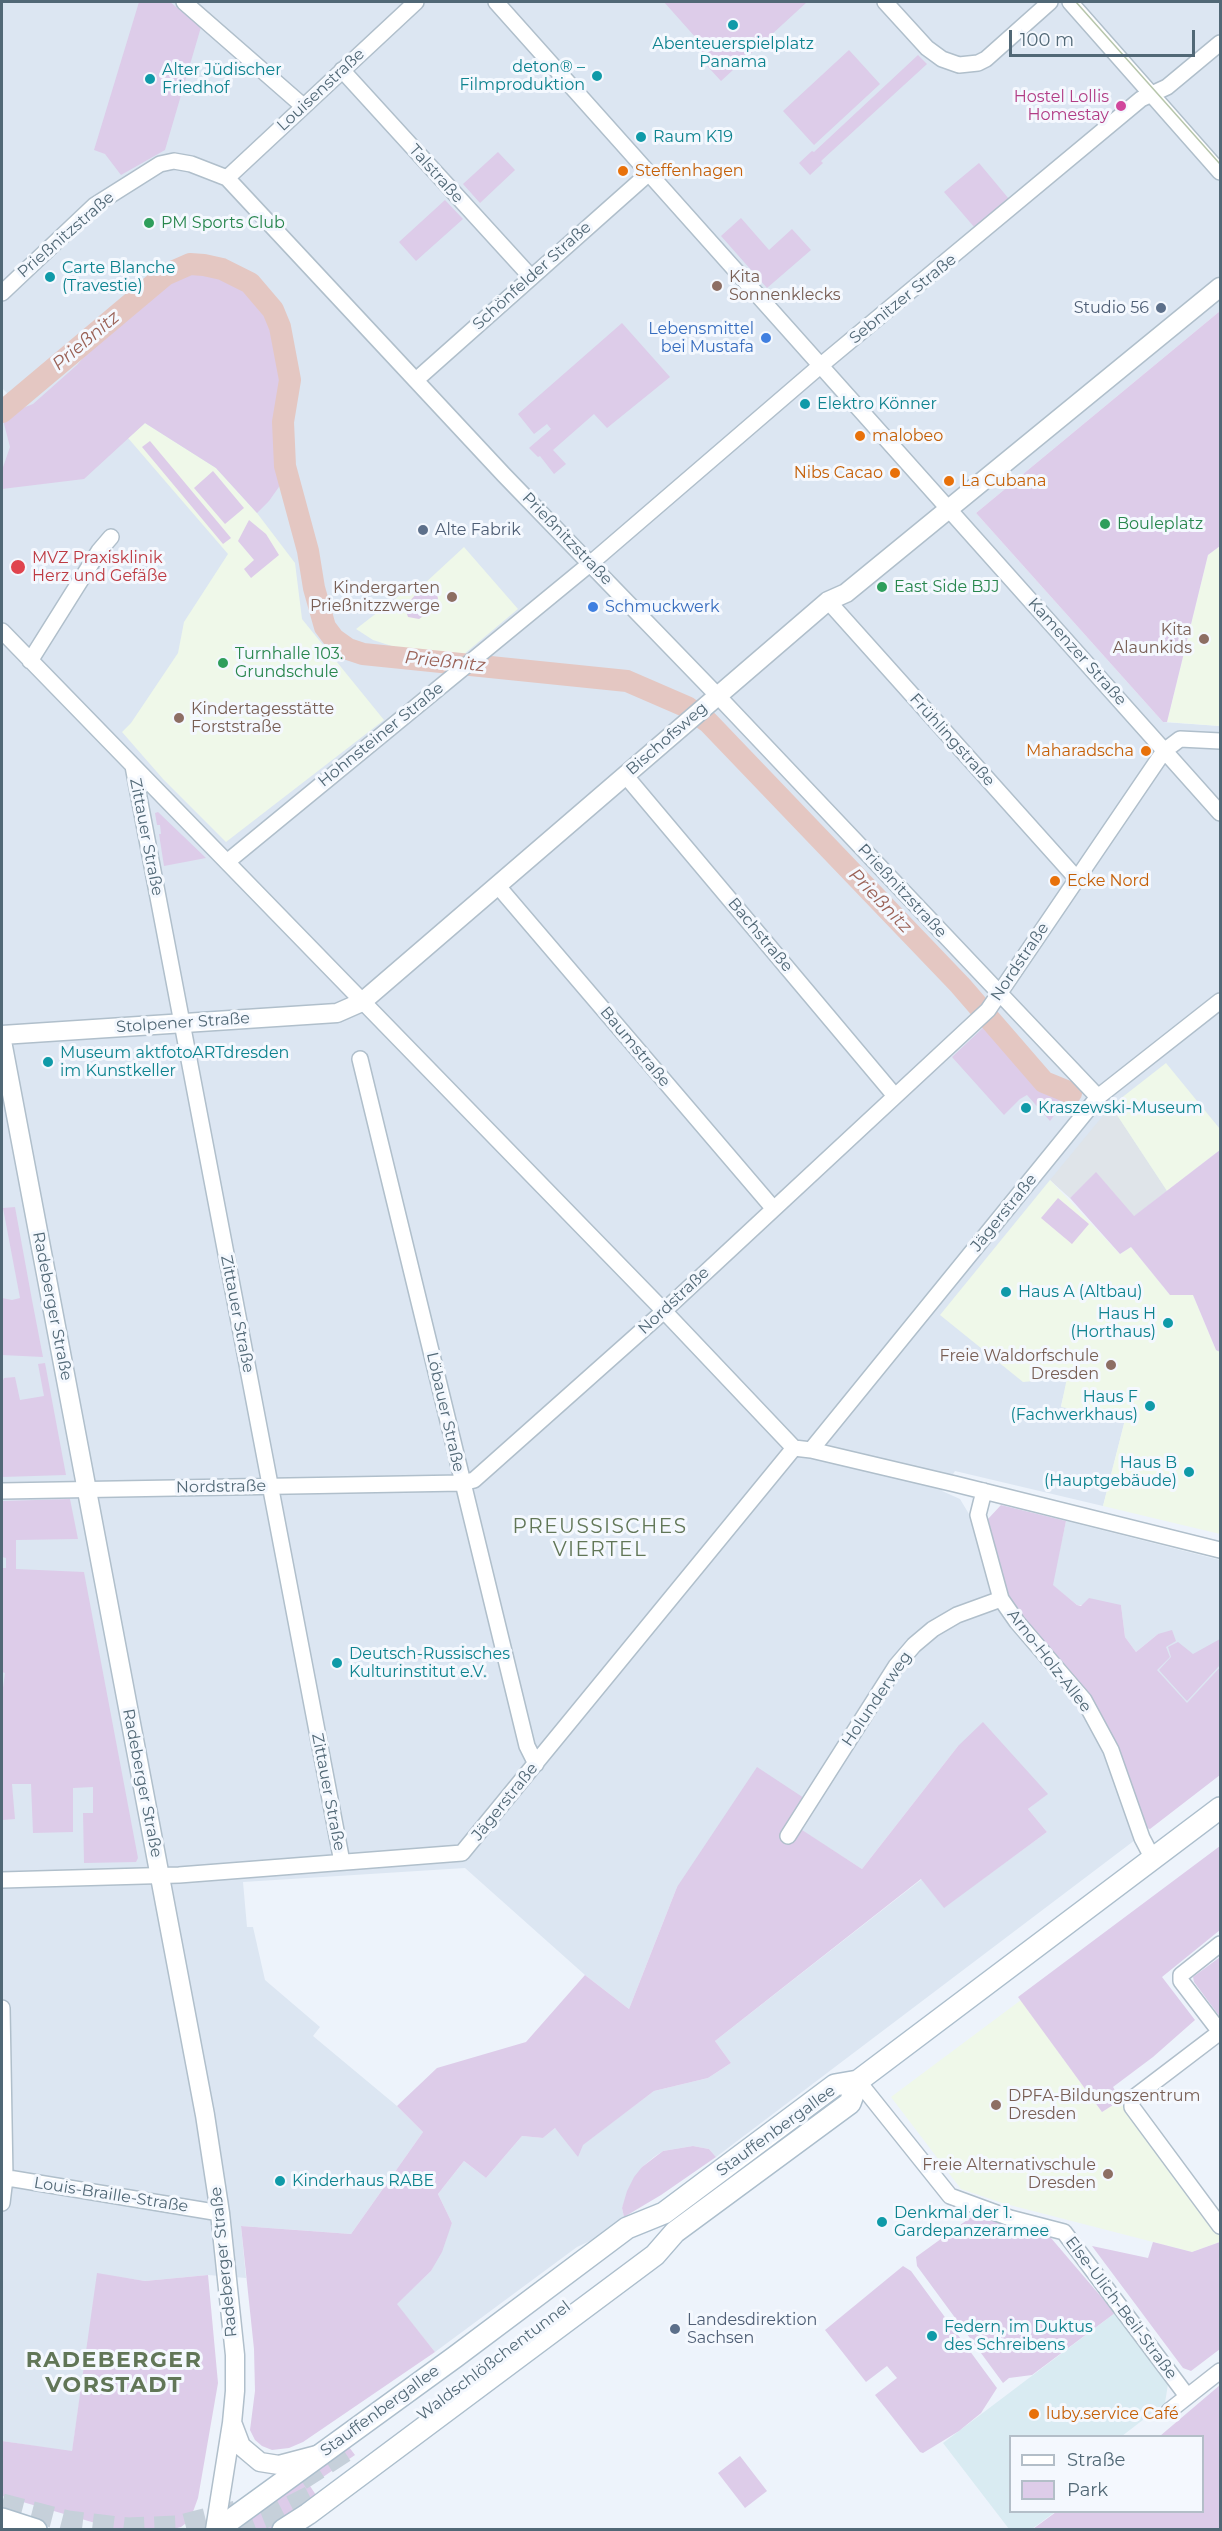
<!DOCTYPE html>
<html>
<head>
<meta charset="utf-8">
<style>
	body { margin:0 }
	#map { position:relative; width:1222px; height:2531px; overflow:hidden; background:#edf3fb; font-family:Montserrat,sans-serif }
	canvas { display:block }
	.frame { position:absolute; inset:0; border:3px solid #516876; pointer-events:none }
	.legend { position:absolute; left:1009px; top:2435px; width:195px; height:78px; box-sizing:border-box; background:#f4f8fe; border:2px solid #b3bec8; margin:0; padding:8px 10px; list-style:none; font-size:18px; color:#516876 }
	.legend li { display:flex; align-items:center; gap:12px; height:30px }
	.legend b { width:30px; border:2px solid #b3bec8 }
	.scale { position:absolute; left:1009px; top:30px; width:186px; height:27px; box-sizing:border-box; border:3px solid #516876; border-top:0; padding-left:8px; font-size:18px; line-height:21px; white-space:nowrap; color:#516876; -webkit-text-stroke:4px #f4f8fe; paint-order:stroke }
</style>
</head>
<body>
<div id="map">
<canvas width="1222" height="2531"></canvas>
<div class="frame"></div>
<ul class="legend">
<li><b style="height:8px;background:#fff"></b>Straße</li>
<li><b style="height:16px;background:#ddcce9"></b>Park</li>
</ul>
<div class="scale">100 m</div>
</div>
<script>
const context = document.querySelector('canvas').getContext('2d');
context.lineJoin = 'round';
function fillPath(path, color) {
  context.fillStyle = color;
  context.fill(path, 'evenodd');
}
function shape(rows) {
  const path = new Path2D();
  for (const r of rows) {
    path.moveTo(r[0], r[1]);
    for (let i = 2; i < r.length; i += 2) path.lineTo(r[i], r[i + 1]);
  }
  return path;
}
function trace(path, color, width, dash) {
  context.strokeStyle = color;
  context.lineWidth = width;
  context.lineCap = dash ? 'butt' : 'round';
  context.setLineDash(dash || []);
  context.stroke(path);
}
function write(font, color, halo, rows, align = 'center') {
  context.font = font + ' Montserrat,sans-serif';
  context.lineWidth = 6;
  context.setLineDash([]);
  context.textBaseline = 'middle';
  context.strokeStyle = halo;
  context.fillStyle = color;
  for (const [text, x, y, turn = 0] of rows) {
    context.save();
    context.translate(x, y);
    context.rotate((+turn || 0) * Math.PI / 180);
    context.textAlign = isNaN(turn) ? turn : align;
    if (halo) context.strokeText(text, 0, 0);
    context.fillText(text, 0, 0);
    context.restore();
  }
}
fillPath(shape([
	[2,2,1220,2,1220,311,976,513,1163,722,1220,726,1220,1150,1133,1217,1096,1173,1070,1198,1050,1180,1068,1377,1061,1406,1125,1420,1103,1506,955,1471,942,1491,960,1499,1082,1703,1104,1745,1139,1837,716,2157,709,2149,693,2146,663,2151,654,2157,642,2167,622,2208,624,2217,594,2239,577,2247,435,2352,396,2304,431,2271,452,2223,438,2194,464,2161,486,2178,522,2136,543,2138,555,2128,582,2145,654,2091,708,2078,731,2063,715,2041,922,1879,944,1907,1047,1832,1028,1809,1047,1794,958,1746,862,1869,799,1829,677,1887,629,2009,585,1975,465,1868,243,1882,247,1927,253,1927,265,1980,320,2027,313,2036,397,2106,423,2132,351,2234,241,2226,246,2278,208,2275,145,2281,98,2274,72,2452,2,2441,2,410,19,405,2,388],
	[1066,1521,1220,1560,1220,1667,1187,1704,1156,1670,1158,1634,1136,1652,1125,1637,1121,1605,1077,1605,1052,1585]
]), '#dce6f2');
fillPath(shape([
	[1115,2313,1168,2384,1165,2403,1122,2436,1010,2436,1010,2512,1055,2512,1032,2529,1009,2529,943,2443]
]), '#d9ebf2');
fillPath(shape([
	[1111,1106,1167,1191,1133,1217,1096,1173,1070,1198,1050,1180]
]), '#dfe4e9');
fillPath(shape([
	[145,423,216,468,257,513,295,563,302,619,384,720,226,842,163,779,122,732,131,723,178,653,184,622,228,554,128,438],
	[1220,546,1220,726,1167,722,1208,555],
	[464,547,518,609,457,660,401,649,373,640,356,629,418,581,422,585,424,584],
	[1166,1063,1220,1129,1220,1150,1167,1191,1111,1106],
	[1050,1180,1120,1254,1131,1247,1170,1295,1193,1295,1216,1350,1220,1352,1220,1534,1103,1506,1125,1420,1061,1407,1067,1378,1023,1382,940,1315],
	[1021,2000,1102,2112,1119,2101,1220,2234,1220,2242,1192,2252,1002,2203,961,2189,891,2097]
]), '#eff8e9');
fillPath(shape([
	[139,2,170,2,201,27,165,150,121,175,105,154,94,150],
	[664,2,807,2,721,81,698,56,705,48],
	[849,50,880,84,814,145,783,111],
	[918,55,927,64,821,161,823,163,810,175,799,163,812,151,814,152],
	[498,152,515,170,480,203,463,184],
	[979,163,1009,199,975,228,944,192],
	[445,200,463,219,416,261,399,242],
	[741,218,769,250,792,229,811,250,767,288,721,236],
	[196,266,224,273,249,286,266,306,280,350,285,382,280,420,281,484,269,501,257,513,216,468,145,423,84,479,2,489,2,470,10,447,2,416,33,404,77,365,102,336,134,306,169,276],
	[1220,311,1220,546,1208,555,1167,722,1163,722,976,513],
	[622,323,670,377,607,428,594,414,553,450,566,464,554,474,540,456,538,457,529,448,551,429,547,424,534,434,518,414],
	[150,441,231,538,223,544,142,447],
	[213,471,244,508,225,524,194,488],
	[249,520,266,534,279,555,251,578,244,569,254,560,238,541],
	[428,589,435,591,438,598,436,607,419,619,408,617,406,611,408,603,418,592],
	[158,812,206,858,164,866,159,834,161,834,160,825,157,825,155,813],
	[985,1026,1041,1087,1071,1097,1071,1101,1062,1105,1050,1121,1027,1095,1020,1099,1004,1115,952,1057],
	[1220,1150,1220,1352,1216,1350,1193,1295,1170,1295,1131,1247,1120,1254,1070,1198,1096,1172,1134,1216],
	[1058,1198,1089,1224,1072,1244,1041,1218],
	[15,1207,32,1300,43,1357,2,1355,2,1298,12,1300,20,1298,3,1208],
	[45,1363,66,1475,2,1477,2,1383,4,1378,15,1377,20,1400,44,1396,38,1364],
	[70,1499,78,1539,16,1540,16,1569,84,1572,138,1858,136,1862,84,1863,83,1813,93,1813,93,1787,73,1788,73,1832,33,1833,31,1784,12,1784,15,1819,2,1820,2,1695,5,1673,2,1672,2,1568,6,1568,6,1558,2,1557,2,1501],
	[1001,1505,1066,1521,1053,1585,1077,1605,1081,1606,1089,1598,1121,1605,1125,1637,1136,1652,1158,1634,1172,1630,1176,1641,1166,1647,1170,1657,1157,1670,1187,1703,1220,1667,1220,1775,1150,1829,1146,1828,1114,1746,1008,1596,988,1519],
	[1220,1639,1220,1665,1187,1701,1159,1670,1171,1657,1168,1647,1178,1642,1193,1654],
	[983,1722,1048,1794,1028,1809,1047,1832,944,1908,921,1879,715,2041,731,2063,708,2078,654,2091,583,2145,578,2157,555,2128,543,2138,522,2136,486,2178,464,2161,438,2194,452,2223,442,2252,431,2271,397,2304,435,2352,303,2442,289,2448,272,2450,262,2446,255,2440,250,2430,255,2391,254,2349,241,2226,351,2234,423,2132,397,2106,437,2068,526,2042,585,1975,629,2009,677,1887,757,1767,804,1798,799,1828,862,1869,958,1746],
	[1220,1846,1220,1930,1162,1977,1195,2020,1153,2057,1113,2087,1121,2100,1102,2112,1018,1997],
	[1220,1957,1220,2017,1194,1982,1193,1977],
	[693,2146,709,2149,716,2157,661,2195,624,2217,622,2208,627,2191,634,2177,642,2167,663,2151],
	[974,2215,1051,2238,1115,2313,1032,2375,1009,2378,1003,2383,917,2266,916,2257],
	[1153,2242,1192,2252,1220,2242,1220,2349,1191,2371,1183,2368,1092,2246,1148,2258],
	[903,2266,911,2271,997,2388,981,2413,959,2431,923,2453,920,2452,875,2395,897,2378,887,2366,866,2382,825,2330],
	[97,2273,145,2281,208,2275,218,2383,198,2498,190,2520,181,2527,169,2530,116,2529,2,2496,2,2441,72,2451],
	[1220,2385,1220,2529,1033,2529,1056,2512,1202,2512,1202,2436,1160,2436],
	[346,2443,355,2455,310,2486,320,2501,301,2514,269,2529,238,2530,260,2509],
	[740,2456,767,2491,745,2508,718,2473]
]), '#ddcce9');
trace(shape([
	[2,412,165,275,190,264,204,265,222,269,250,283,273,310,280,327,290,380,283,422,285,466,308,551,314,588,325,627,334,639,348,649,363,654,627,681,687,707,708,722,960,985,1044,1082,1071,1093]
]), '#e4c7c2', 22);
trace(shape([
	[301,2480,351,2448],
	[2,2504,68,2521,128,2528,177,2526,236,2511],
	[234,2530,277,2513,316,2493]
]), '#c6d0da', 21, [21, 10]);
const minor = shape([
	[184,2,303,106],
	[496,2,1220,813],
	[885,2,927,48,942,59,959,65,978,63,986,59,1050,2],
	[1070,2,1220,172],
	[342,70,531,277],
	[227,178,416,2],
	[2,293,95,205,160,164,174,161,191,164,227,178,504,475,717,695,1098,1097],
	[416,380,649,173],
	[828,601,1077,879],
	[2,631,664,1311,794,1448,811,1450,955,1484,1220,1550],
	[30,661,99,551,111,537],
	[133,766,342,1862],
	[625,775,895,1096],
	[227,862,591,563,820,366,1141,99,1167,87,1220,43],
	[497,885,773,1208],
	[360,1059,527,1746,536,1764],
	[811,1450,1098,1097,1220,1001],
	[2,1491,462,1483,474,1480,664,1311,988,1010,1164,751,1180,739,1220,741],
	[984,1491,978,1515,1001,1599,1017,1622,1084,1700,1111,1750,1142,1838,1153,1859],
	[788,1836,896,1666,914,1645,933,1629,957,1615,1001,1599],
	[2,1880,179,1875,462,1853,794,1448],
	[1220,1944,1181,1975,1181,1981,1220,2032,1132,2099,1132,2107,1220,2226],
	[2,2008,5,2178,2,2203],
	[858,2081,950,2196,1010,2218,1064,2232,1187,2396],
	[2,2177,220,2213],
	[1169,2411,1220,2371]
]);
const tertiary = shape([
	[2,1035,337,1013,362,1002,828,601,846,593,1220,287],
	[2,1041,205,2115,220,2213,235,2355,235,2391,232,2423,215,2530],
	[233,2425,241,2446,260,2462,279,2465,317,2455]
]);
const secondary = shape([
	[2,2519,36,2530],
	[217,2530,455,2357,627,2228,664,2213,835,2085,858,2081,1220,1808],
	[283,2530,308,2514,655,2255,675,2232,850,2103,858,2081]
]);
trace(minor, '#b0bfcb', 18);
trace(tertiary, '#b0bfcb', 21);
trace(secondary, '#acbecc', 24);
trace(minor, '#fff', 15);
trace(tertiary, '#fff', 18);
trace(secondary, '#fff', 21);
trace(shape([
	[1076,2,1220,164]
]), '#b7c6ab', 1.5);
for (const [x, y, r, color] of [
	[733,25,6,"#0f9aa8"],
	[597,76,6,"#0f9aa8"],
	[150,79,6,"#0f9aa8"],
	[1121,106,6,"#d1479c"],
	[641,137,6,"#0f9aa8"],
	[623,171,6,"#e8710a"],
	[149,223,6,"#2e9e5b"],
	[50,277,6,"#0f9aa8"],
	[717,286,6,"#8d6e63"],
	[1161,308,6,"#5c6f8a"],
	[766,338,6,"#3f7fe0"],
	[805,404,6,"#0f9aa8"],
	[860,436,6,"#e8710a"],
	[895,473,6,"#e8710a"],
	[949,481,6,"#e8710a"],
	[1105,524,6,"#2e9e5b"],
	[423,530,6,"#5c6f8a"],
	[18,567,8,"#e0444e"],
	[882,587,6,"#2e9e5b"],
	[452,597,6,"#8d6e63"],
	[593,607,6,"#3f7fe0"],
	[1204,639,6,"#8d6e63"],
	[223,663,6,"#2e9e5b"],
	[179,718,6,"#8d6e63"],
	[1146,751,6,"#e8710a"],
	[1055,881,6,"#e8710a"],
	[48,1062,6,"#0f9aa8"],
	[1026,1108,6,"#0f9aa8"],
	[1006,1292,6,"#0f9aa8"],
	[1168,1323,6,"#0f9aa8"],
	[1111,1365,6,"#8d6e63"],
	[1150,1406,6,"#0f9aa8"],
	[1189,1472,6,"#0f9aa8"],
	[337,1663,6,"#0f9aa8"],
	[996,2105,6,"#8d6e63"],
	[1108,2174,6,"#8d6e63"],
	[280,2181,6,"#0f9aa8"],
	[882,2222,6,"#0f9aa8"],
	[675,2329,6,"#5c6f8a"],
	[932,2336,6,"#0f9aa8"],
	[1034,2414,6,"#e8710a"]
]) {
  const dot = new Path2D();
  dot.arc(x, y, r, 0, 2 * Math.PI);
  context.fillStyle = color;
  context.fill(dot);
  trace(dot, '#f4f8fe', 2);
}
write('16px', '#0d838f', '#f4f8fe', [
	["Abenteuerspielplatz",733,44,"center"],
	["Panama",733,62,"center"],
	["deton® –",585,67,"right"],
	["Filmproduktion",585,85,"right"],
	["Alter Jüdischer",162,70],
	["Friedhof",162,88],
	["Raum K19",653,137],
	["Carte Blanche",62,268],
	["(Travestie)",62,286],
	["Elektro Könner",817,404],
	["Museum aktfotoARTdresden",60,1053],
	["im Kunstkeller",60,1071],
	["Kraszewski-Museum",1038,1108],
	["Haus A (Altbau)",1018,1292],
	["Haus H",1156,1314,"right"],
	["(Horthaus)",1156,1332,"right"],
	["Haus F",1138,1397,"right"],
	["(Fachwerkhaus)",1138,1415,"right"],
	["Haus B",1177,1463,"right"],
	["(Hauptgebäude)",1177,1481,"right"],
	["Deutsch-Russisches",349,1654],
	["Kulturinstitut e.V.",349,1672],
	["Kinderhaus RABE",292,2181],
	["Denkmal der 1.",894,2213],
	["Gardepanzerarmee",894,2231],
	["Federn, im Duktus",944,2327],
	["des Schreibens",944,2345]
], 'left');
write('16px', '#516876', '#f4f8fe', [
	["Louisenstraße",321,90,-43],
	["Talstraße",436,174,48],
	["Prießnitzstraße",66,235,-41],
	["Schönfelder Straße",532,276,-42],
	["Sebnitzer Straße",903,299,-39],
	["Prießnitzstraße",567,539,46],
	["Kamenzer Straße",1077,652,48],
	["Hohnsteiner Straße",381,735,-39],
	["Bischofsweg",667,739,-41],
	["Frühlingstraße",952,740,48],
	["Zittauer Straße",146,837,79],
	["Prießnitzstraße",902,891,47],
	["Bachstraße",760,935,50],
	["Nordstraße",1020,962,-56],
	["Stolpener Straße",183,1023,-4],
	["Baumstraße",635,1047,50],
	["Jägerstraße",1004,1213,-51],
	["Nordstraße",674,1301,-43],
	["Radeberger Straße",52,1306,79],
	["Zittauer Straße",237,1314,79],
	["Löbauer Straße",445,1412,77],
	["Nordstraße",221,1487,-1],
	["Arno-Holz-Allee",1049,1661,52],
	["Holunderweg",877,1699,-56],
	["Radeberger Straße",142,1783,79],
	["Zittauer Straße",328,1792,79],
	["Jägerstraße",505,1802,-51],
	["Stauffenbergallee",776,2131,-36],
	["Louis-Braille-Straße",111,2195,9],
	["Radeberger Straße",224,2262,-96],
	["Else-Ulich-Beil-Straße",1121,2308,53],
	["Waldschlößchentunnel",494,2361,-37],
	["Stauffenbergallee",380,2411,-36]
]);
write('16px', '#b23c85', '#f4f8fe', [
	["Hostel Lollis",1109,97],
	["Homestay",1109,115]
], 'right');
write('16px', '#c56008', '#f4f8fe', [
	["Steffenhagen",635,171],
	["malobeo",872,436],
	["Nibs Cacao",883,473,"right"],
	["La Cubana",961,481],
	["Maharadscha",1134,751,"right"],
	["Ecke Nord",1067,881],
	["luby.service Café",1046,2414]
], 'left');
write('16px', '#27864d', '#f4f8fe', [
	["PM Sports Club",161,223],
	["Bouleplatz",1117,524],
	["East Side BJJ",894,587],
	["Turnhalle 103.",235,654],
	["Grundschule",235,672]
], 'left');
write('16px', '#785e54', '#f4f8fe', [
	["Kita",729,277,"left"],
	["Sonnenklecks",729,295,"left"],
	["Kindergarten",440,588],
	["Prießnitzzwerge",440,606],
	["Kita",1192,630],
	["Alaunkids",1192,648],
	["Kindertagesstätte",191,709,"left"],
	["Forststraße",191,727,"left"],
	["Freie Waldorfschule",1099,1356],
	["Dresden",1099,1374],
	["DPFA-Bildungszentrum",1008,2096,"left"],
	["Dresden",1008,2114,"left"],
	["Freie Alternativschule",1096,2165],
	["Dresden",1096,2183]
], 'right');
write('16px', '#4e5e75', '#f4f8fe', [
	["Studio 56",1149,308,"right"],
	["Alte Fabrik",435,530],
	["Landesdirektion",687,2320],
	["Sachsen",687,2338]
], 'left');
write('16px', '#366cbe', '#f4f8fe', [
	["Lebensmittel",754,329],
	["bei Mustafa",754,347],
	["Schmuckwerk",605,607,"left"]
], 'right');
write('16px', '#be3a42', '#f4f8fe', [
	["MVZ Praxisklinik",32,558],
	["Herz und Gefäße",32,576]
], 'left');
write('italic 18px', '#9b6257', '#f4f8fe', [
	["Prießnitz",86,341,-40],
	["Prießnitz",445,662,6],
	["Prießnitz",880,901,46]
]);
context.letterSpacing = '1.5px';
write('20px', '#617657', '#f4f8fe', [
	["PREUSSISCHES",600,1527],
	["VIERTEL",600,1550]
]);
context.letterSpacing = '0px';
context.letterSpacing = '1.5px';
write('bold 22px', '#617657', '#f4f8fe', [
	["RADEBERGER",114,2361],
	["VORSTADT",114,2386]
]);
context.letterSpacing = '0px';
</script>
</body>
</html>
